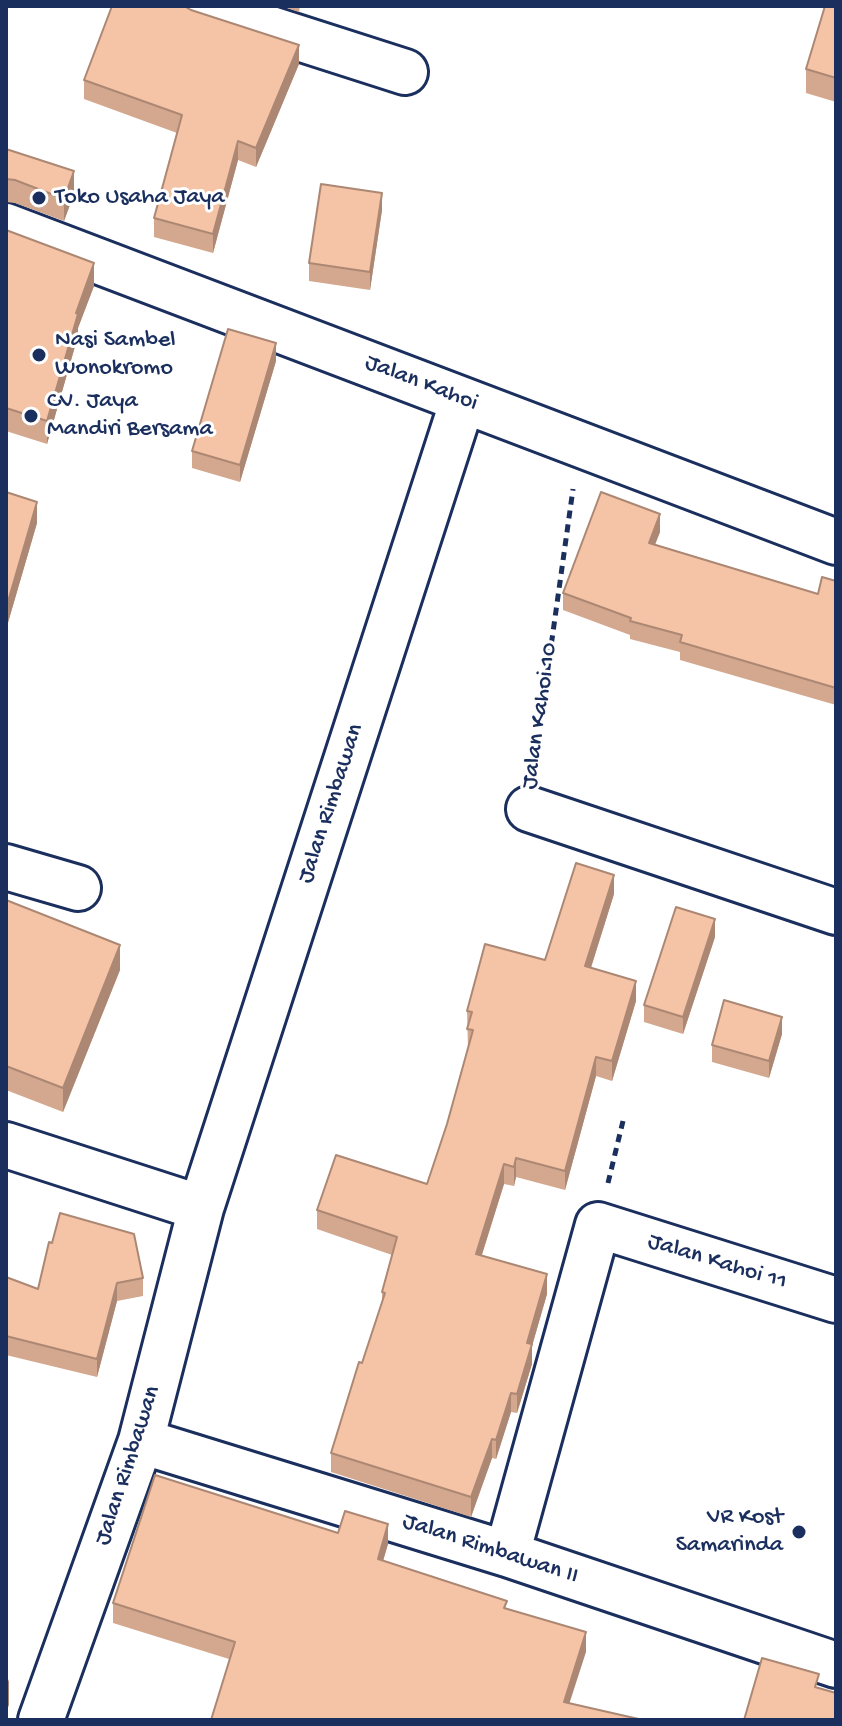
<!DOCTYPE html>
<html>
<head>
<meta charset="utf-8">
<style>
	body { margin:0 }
	#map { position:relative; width:842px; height:1726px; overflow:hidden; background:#fff; font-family:"Gochi Hand",sans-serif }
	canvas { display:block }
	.frame { position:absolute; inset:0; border:8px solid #1b2f5e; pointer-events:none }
</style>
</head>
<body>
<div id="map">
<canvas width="842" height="1726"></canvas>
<div class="frame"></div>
</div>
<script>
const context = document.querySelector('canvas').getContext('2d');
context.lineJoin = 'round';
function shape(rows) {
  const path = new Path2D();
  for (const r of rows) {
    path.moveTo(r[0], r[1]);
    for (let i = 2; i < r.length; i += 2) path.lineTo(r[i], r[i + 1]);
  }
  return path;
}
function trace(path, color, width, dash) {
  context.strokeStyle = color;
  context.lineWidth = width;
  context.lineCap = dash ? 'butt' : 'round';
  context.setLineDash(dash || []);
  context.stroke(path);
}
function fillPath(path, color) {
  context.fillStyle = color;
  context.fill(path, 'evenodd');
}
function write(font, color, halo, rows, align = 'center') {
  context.font = font + ' "Gochi Hand",sans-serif';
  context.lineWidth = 6;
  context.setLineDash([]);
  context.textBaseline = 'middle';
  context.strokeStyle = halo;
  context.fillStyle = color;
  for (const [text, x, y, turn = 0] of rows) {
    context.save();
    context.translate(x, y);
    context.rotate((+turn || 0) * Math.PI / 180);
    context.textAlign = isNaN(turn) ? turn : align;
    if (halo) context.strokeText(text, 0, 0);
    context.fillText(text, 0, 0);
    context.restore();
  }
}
const street = shape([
	[199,6,405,72],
	[6,226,836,542],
	[529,809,836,912],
	[6,867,78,888],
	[6,1145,201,1208],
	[141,1441,507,1554,836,1665],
	[507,1554,598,1225,836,1300],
	[41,1720,141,1441,201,1208,463,400]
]);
trace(street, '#1b2f5e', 50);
trace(shape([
	[534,768,573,489],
	[608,1183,623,1121]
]), '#1b2f5e', 5, [8, 6]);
trace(street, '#fff', 44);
fillPath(shape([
	[281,6,300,6,299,12],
	[836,6,836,102,806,93,806,69],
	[191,10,299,64,256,167,238,160,213,253,154,237,154,218,177,133,84,99,84,80],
	[6,149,74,194,64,221,15,203,6,202],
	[382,210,370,290,309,281,309,263],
	[6,230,94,286,78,328,78,336,47,444,6,431],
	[276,361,240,482,192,468,192,451],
	[6,492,37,523,7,626,6,626],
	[660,532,655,544,818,594,836,581,836,705,680,660,680,652,630,639,630,635,563,610,563,593],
	[614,894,591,968,636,1001,612,1081,596,1076,565,1190,516,1177,514,1186,504,1184,482,1255,547,1294,532,1346,532,1364,517,1413,511,1412,496,1459,492,1458,471,1517,331,1472,331,1453,362,1363,382,1302,382,1292,392,1255,317,1229,317,1210,427,1184,447,1124,468,1048,467,1011,545,960],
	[6,900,120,970,63,1112,6,1090],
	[715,937,683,1034,644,1022,644,1005],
	[782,1034,769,1078,712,1062,712,1045],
	[6,1277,38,1289,143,1278,143,1296,117,1301,97,1377,6,1355],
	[338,1533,388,1544,383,1561,507,1608,586,1652,229,1659,113,1623,113,1603]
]), '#d3a88e');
fillPath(shape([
	[299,45,299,64,256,167,256,148],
	[238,141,238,160,213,253,213,234],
	[74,171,74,194,64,221,64,199],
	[382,193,382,210,370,290,370,272],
	[94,263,94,286,78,328,78,336,47,444,47,421,76,313],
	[276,343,276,361,240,482,240,465],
	[37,502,37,523,7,626,7,605],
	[660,514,660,532,649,560,649,543],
	[614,875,614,894,585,986,585,966],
	[715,919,715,937,683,1034,683,1017],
	[120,945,120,970,63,1112,63,1088],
	[636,981,636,1001,612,1081,612,1061],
	[782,1017,782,1034,769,1078,769,1061],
	[596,1057,596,1076,565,1190,565,1171],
	[516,1158,516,1177,514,1186,514,1167],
	[504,1164,504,1184,476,1273,476,1254],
	[547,1274,547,1294,532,1346,532,1364,517,1413,517,1394,527,1343],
	[117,1283,117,1301,97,1377,97,1359],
	[511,1393,511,1412,496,1459,496,1440],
	[492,1439,492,1458,471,1517,471,1497],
	[388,1524,388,1544,378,1578,378,1559],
	[586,1632,586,1652,564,1720,564,1702],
	[9,1679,9,1705,6,1713,6,1687]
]), '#ac8874');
const building = shape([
	[112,6,184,6,191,10,299,45,256,148,238,141,213,234,154,218,182,115,84,80,112,6],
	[825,6,836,6,836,78,806,69,825,6],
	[6,149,74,171,64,199,15,180,6,179,6,149],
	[321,184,382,193,370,272,309,263,321,184],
	[6,230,94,263,76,313,78,314,47,421,6,408,6,230],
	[228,329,276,343,240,465,192,451,228,329],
	[6,492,37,502,7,605,6,605,6,492],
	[601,492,660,514,649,543,818,594,822,577,836,581,836,688,680,642,682,635,630,621,631,618,563,593,601,492],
	[576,863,614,875,585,966,636,981,612,1061,596,1057,565,1171,516,1158,514,1167,504,1164,476,1254,547,1274,527,1343,532,1344,517,1394,511,1393,496,1440,492,1439,471,1497,331,1453,359,1362,362,1363,385,1293,382,1292,397,1237,317,1210,336,1155,427,1184,447,1124,473,1030,467,1029,472,1012,467,1011,485,944,545,960,576,863],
	[6,900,120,945,63,1088,6,1066,6,900],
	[676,907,715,919,683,1017,644,1005,676,907],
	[724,1000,782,1017,769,1061,712,1045,724,1000],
	[60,1213,134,1234,143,1278,117,1283,97,1359,6,1336,6,1277,38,1289,49,1242,52,1243,60,1213],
	[155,1475,338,1533,345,1511,388,1524,378,1559,507,1601,504,1608,586,1632,564,1702,643,1720,211,1720,235,1642,113,1603,155,1475],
	[762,1658,819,1674,815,1687,836,1693,836,1720,744,1720,762,1658]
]);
fillPath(building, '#f5c3a5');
trace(building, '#ac8874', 2);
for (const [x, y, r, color] of [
	[39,198,8,"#1b2f5e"],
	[39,355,8,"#1b2f5e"],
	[31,416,8,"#1b2f5e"],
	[799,1532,8,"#1b2f5e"]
]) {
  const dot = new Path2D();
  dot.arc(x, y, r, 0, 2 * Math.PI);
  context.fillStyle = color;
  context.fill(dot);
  trace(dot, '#fff', 3);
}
write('24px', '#1b2f5e', '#fff', [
	["Toko Usaha Jaya",55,198],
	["Nasi Sambel",55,341],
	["Wonokromo",55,369],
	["CV. Jaya",47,402],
	["Mandiri Bersama",47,430],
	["VR Kost",783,1518,"right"],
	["Samarinda",783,1546,"right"]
], 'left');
write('24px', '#1b2f5e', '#fff', [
	["Jalan Kahoi",421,384,21],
	["Jalan Kahoi 10",541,716,-82],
	["Jalan Rimbawan",332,804,-72],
	["Jalan Kahoi 11",717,1263,17],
	["Jalan Rimbawan",129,1466,-72],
	["Jalan Rimbawan II",490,1550,18]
]);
</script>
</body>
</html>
